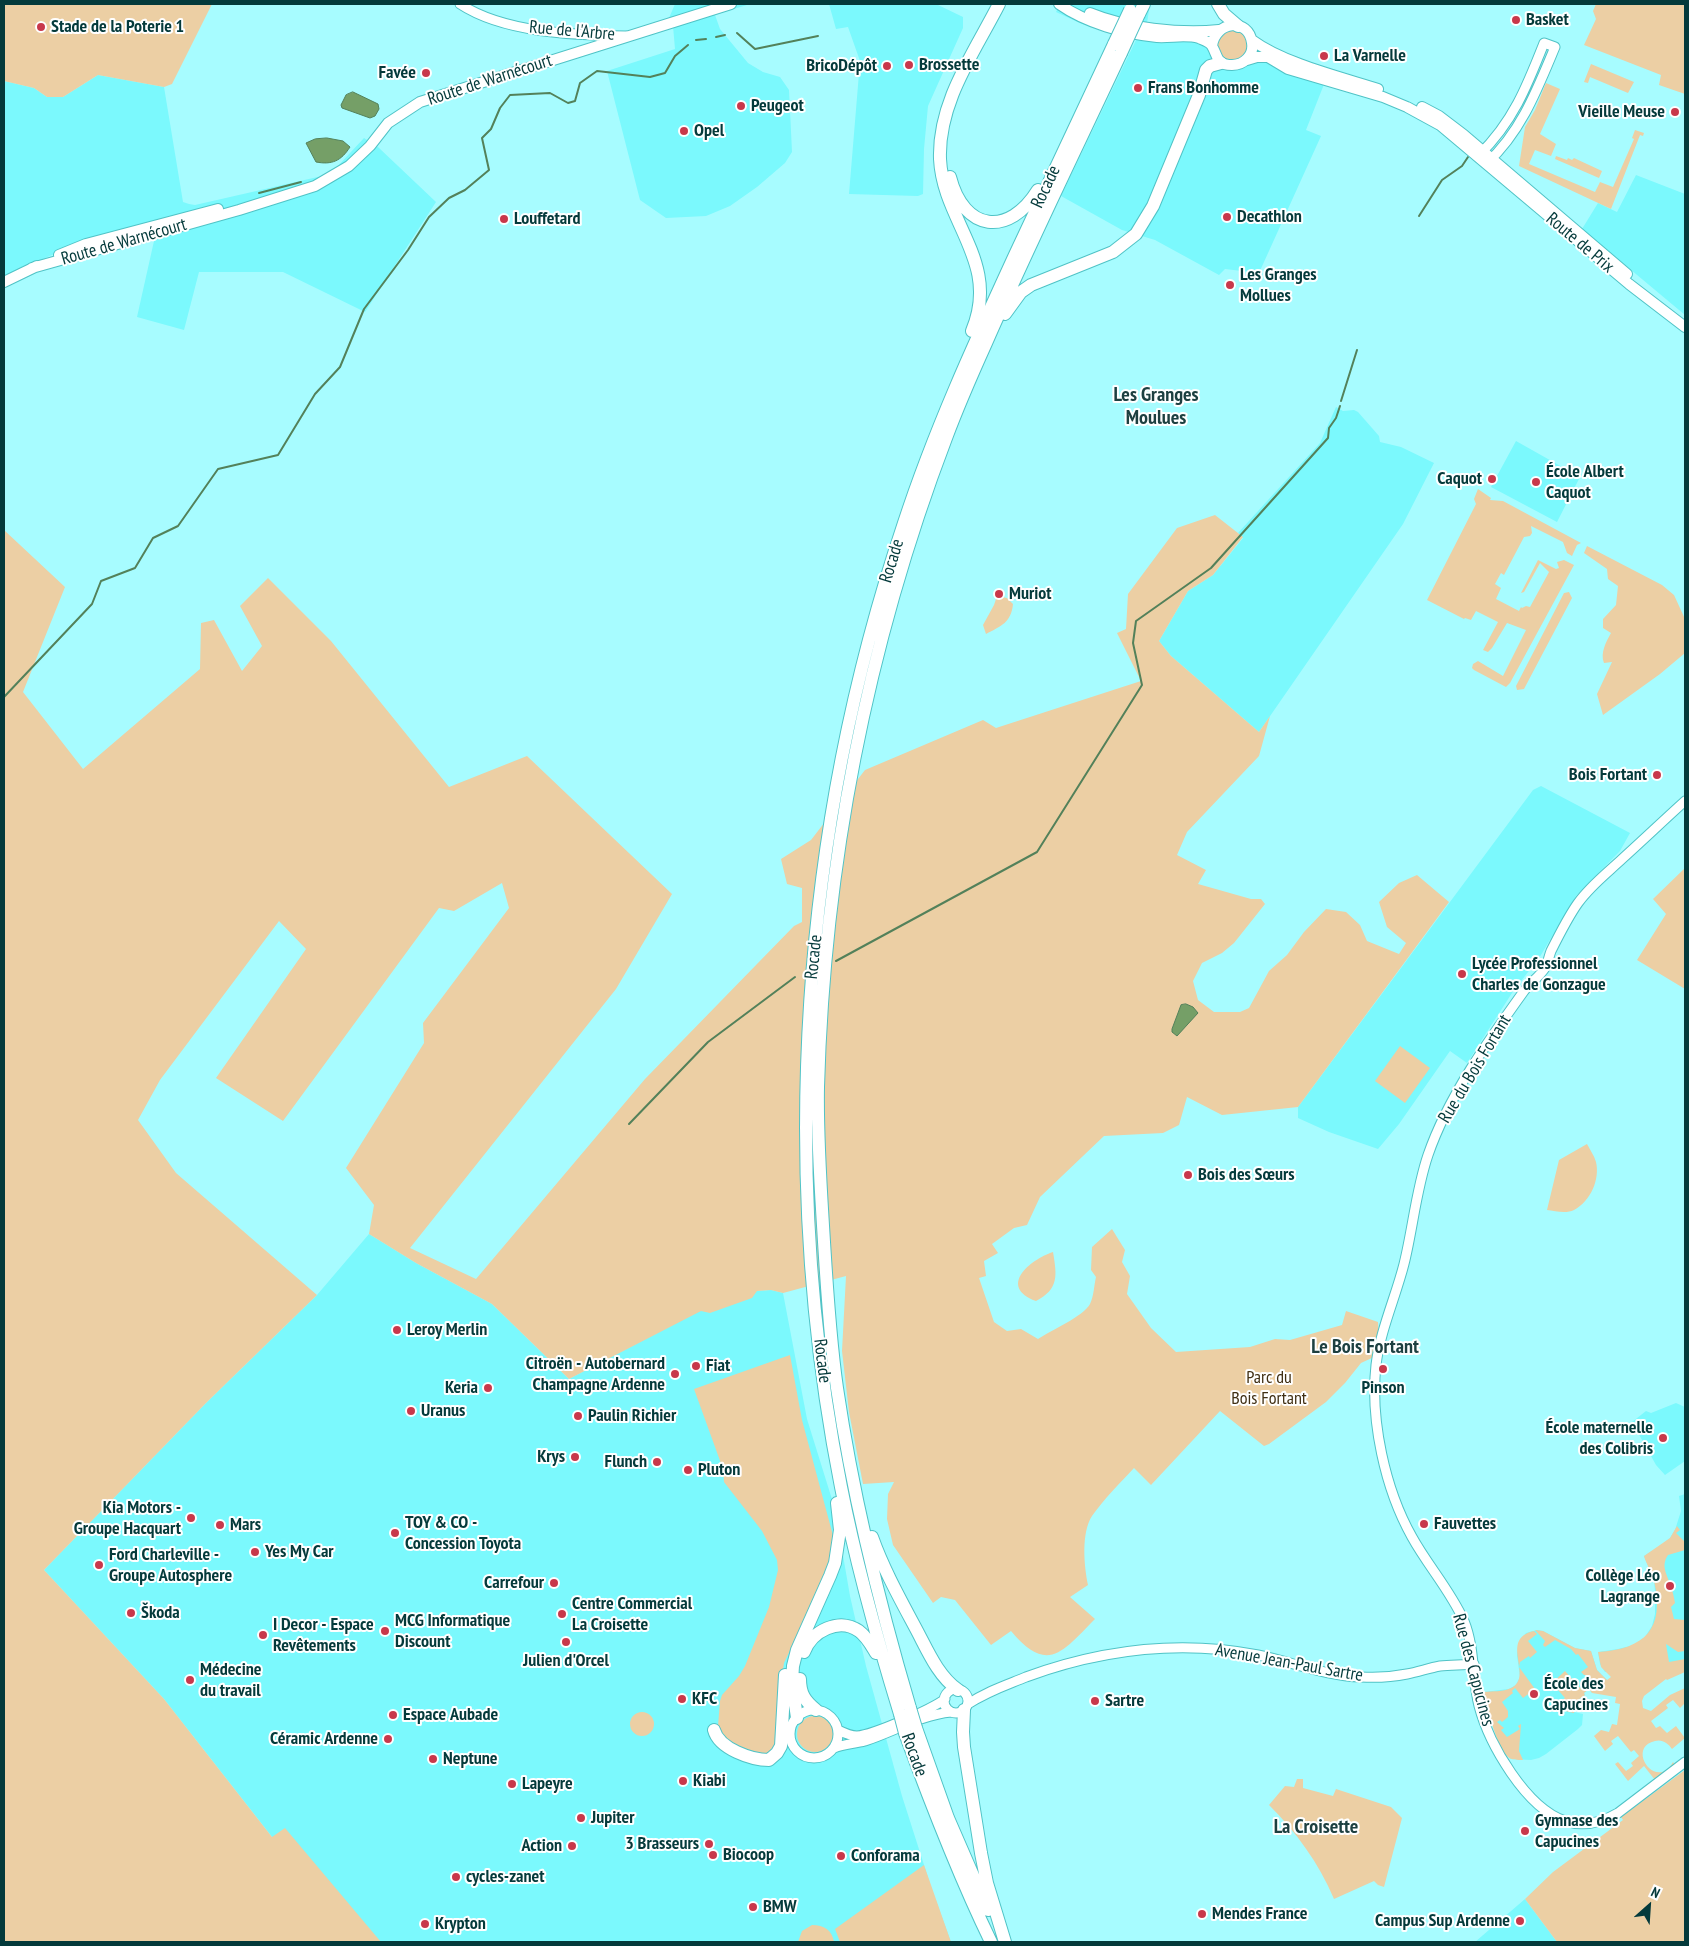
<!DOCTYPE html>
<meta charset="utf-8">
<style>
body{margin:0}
#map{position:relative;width:1689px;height:1946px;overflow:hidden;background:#a7fcff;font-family:"PT Sans Narrow",sans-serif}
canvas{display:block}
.frame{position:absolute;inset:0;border:5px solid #043a3b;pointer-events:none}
.north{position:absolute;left:1624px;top:1881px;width:50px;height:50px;-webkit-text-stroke:4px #fff;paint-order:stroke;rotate:26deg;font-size:14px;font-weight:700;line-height:20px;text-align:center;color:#043a3b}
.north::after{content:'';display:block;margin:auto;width:18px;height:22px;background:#043a3b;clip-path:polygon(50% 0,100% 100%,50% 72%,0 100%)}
</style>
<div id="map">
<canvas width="1689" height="1946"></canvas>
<div class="frame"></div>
<div class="north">N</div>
</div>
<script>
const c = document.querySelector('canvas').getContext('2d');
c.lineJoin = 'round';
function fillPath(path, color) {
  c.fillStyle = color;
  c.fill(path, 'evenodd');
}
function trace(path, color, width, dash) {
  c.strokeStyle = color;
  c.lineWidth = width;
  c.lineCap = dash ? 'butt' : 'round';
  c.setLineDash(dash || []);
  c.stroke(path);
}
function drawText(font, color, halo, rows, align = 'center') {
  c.font = font + ' "PT Sans Narrow",sans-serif';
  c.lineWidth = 4;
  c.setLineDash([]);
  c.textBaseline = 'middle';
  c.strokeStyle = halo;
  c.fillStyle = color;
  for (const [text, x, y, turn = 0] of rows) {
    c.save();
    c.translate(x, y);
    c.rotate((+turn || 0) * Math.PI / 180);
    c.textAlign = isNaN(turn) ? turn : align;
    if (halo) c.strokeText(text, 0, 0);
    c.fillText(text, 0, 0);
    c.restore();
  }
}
const built = new Path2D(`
 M675,4H750L715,15L720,29L748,63L763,72L780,77L789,90L792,152L785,163L757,187L730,206L706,216L666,218L640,200L607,71L675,49L673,26L669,18Z
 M829,4H936L963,17V28L928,106L924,149L923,194L918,196L849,194L860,61L848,27L836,29Z
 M1060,4H1150L1147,23L1211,29L1238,23L1273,48L1330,69L1306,130L1321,136L1259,273L1225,269L1219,275L1155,240L1122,230L1061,196L1136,40L1082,24L1056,12Z
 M98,75L164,87L183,202L189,204L195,205L322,176L337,167L364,138L378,147L436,202L365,312L283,272H199L184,330L137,317L154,241L134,228L75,245L4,276V81L34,88L47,97H63Z
 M1636,175L1685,194V315L1582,229L1598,203L1617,212Z
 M1336,407L1343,411L1354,410L1358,412L1379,436L1380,442L1401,447L1434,463L1403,524L1259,732L1171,656L1159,641L1188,591L1213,575L1243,538L1238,533L1320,443Z
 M1516,441L1580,477L1557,522L1491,487Z
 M1541,786L1630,833L1620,851L1576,896L1541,955L1512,993L1467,1063L1450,1051L1399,1124L1378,1149L1329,1132L1298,1118V1107L1533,790Z
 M369,1234L416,1263L492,1304L569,1379L701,1310L757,1291L771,1290L783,1293L807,1419L835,1509L850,1596L866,1666L902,1796L932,1890L951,1942H381L276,1842L164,1699L44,1570L206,1403L317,1295Z
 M1676,1403L1685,1407V1461L1665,1475L1656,1465L1632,1422L1646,1411L1651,1413Z
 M1685,1494V1669L1605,1672L1600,1664L1598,1652L1618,1649L1634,1645L1645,1637L1652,1626L1655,1614V1592L1654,1580L1644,1556L1660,1546L1670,1538L1675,1530L1681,1511L1679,1496Z
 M1537,1630L1543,1631L1575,1648L1591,1651L1597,1670L1607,1680L1592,1693L1589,1689L1584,1693L1585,1695L1575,1702L1574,1712L1583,1714L1582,1725L1578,1729L1546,1754L1539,1758L1531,1760L1511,1759L1506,1755L1495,1731L1484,1692L1509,1689L1516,1685L1520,1677L1517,1655L1519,1642L1526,1633Z
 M1525,1899L1557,1942H1475Z`);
const green = new Path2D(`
 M4,4H212L172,84L164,87L98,75L63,97H47L34,88L4,81Z
 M1596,4H1685V94L1659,85L1661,75L1584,45L1596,19L1593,11Z
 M1216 45a16 16 0 1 1 32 0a16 16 0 1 1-32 0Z
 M1591,64L1634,82L1628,93L1590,77L1588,83L1584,82Z
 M1546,83L1560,89L1540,134L1556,144L1551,156L1535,150L1529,164L1595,192L1600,182L1613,187L1634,139L1632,138L1635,130L1644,133L1643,136L1640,135L1611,209L1519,166L1525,127L1535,110Z
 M1556,156L1567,160L1568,158L1572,160L1574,158L1602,171L1599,178L1555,159Z
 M1478,489L1491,498L1490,500L1503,501L1581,543L1577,545L1572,556L1567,553L1563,542L1531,526L1532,533L1530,536L1524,537L1504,575L1501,573L1495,584L1501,588L1496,599L1519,611L1521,607L1522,608L1526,606L1530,607L1549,572L1540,563L1524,592L1521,593L1538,560L1556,569L1559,568L1557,562L1564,560L1574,565L1510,683L1506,687L1474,670L1472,668L1473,664L1478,661L1503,676L1526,630L1507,623L1492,648L1488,652L1483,650L1498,622L1476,611L1471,620L1465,618L1464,619L1427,600L1476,504L1474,499Z
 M1215,515L1243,537L1213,575L1188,591L1159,641L1171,656L1259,732L1270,716L1259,756L1187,832L1177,855L1206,870L1198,884L1251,899H1261L1265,904L1234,943L1222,953L1202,963L1193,981L1198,1000L1214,1012H1240L1249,1008L1269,971L1287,955L1304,932L1326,909L1346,912L1360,925L1367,941L1399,954L1406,943L1387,927L1379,902L1399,883L1417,875L1449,902L1298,1107L1222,1115L1187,1097L1179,1125L1163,1133L1104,1136L1040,1197L1027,1225L1014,1228L992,1244L998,1253L984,1261L986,1276L979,1278L994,1322L1007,1331L1021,1329L1038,1339C1050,1331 1084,1316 1090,1304C1094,1296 1094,1285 1096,1277L1091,1270L1092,1247L1112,1229L1125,1250L1122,1262L1130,1276L1127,1294L1151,1328L1176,1352L1250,1347L1275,1339L1290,1340L1342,1325L1346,1311L1378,1322L1379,1338L1374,1357L1361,1363L1345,1383L1326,1402L1269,1444L1264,1446L1220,1411L1151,1485L1134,1468C1120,1483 1104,1499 1092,1516C1081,1533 1084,1566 1088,1585L1070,1597L1095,1619C1064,1650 1048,1676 1011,1631L991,1645L955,1600L941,1597L933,1603L893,1545L887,1519L888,1494L894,1482L863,1484L849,1412L842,1351L846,1276L783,1293L771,1290L757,1291L752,1298L710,1313L701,1311L569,1379L492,1304L416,1263L369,1234L374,1205L346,1168L424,1043L423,1023L509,908L502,883L454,911L439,908L283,1121L216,1078L306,949L279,921L160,1080L138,1120L176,1173L317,1295L206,1403L44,1570L164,1699L272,1837L285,1828L381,1942H4V530L65,587L23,692L83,769L200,669L201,623L214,620L242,671L262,646L240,606L268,578L331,641L449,787L527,756L672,894L616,989L410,1248L476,1279L645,1079L794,926L802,922V888L787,884L781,859L811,840L865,770L983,720L996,728L1141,681L1117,633L1126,629L1128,594L1177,528Z
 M1587,546L1662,585L1674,595L1685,619V653L1660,674L1603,715L1597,694L1612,662L1604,663C1600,653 1606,642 1611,633L1603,628V619L1616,605L1618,586L1608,579L1607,569L1584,553Z
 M1569,592L1572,598L1524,689L1517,690L1516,686L1564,593Z
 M997,596L1007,598L1013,604C1011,623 1001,626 986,634L983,625L994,605Z
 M1685,868V989L1637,960L1666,914L1653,899Z
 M1400,1046L1430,1068L1405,1103L1375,1081Z
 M1587,1144C1590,1150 1594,1155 1596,1162C1600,1179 1591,1201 1574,1210C1566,1214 1555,1211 1547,1210L1559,1160Z
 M1053,1252C1057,1276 1059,1289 1036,1301C998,1287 1029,1260 1053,1252Z
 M790,1355L802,1420L835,1543L832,1562L784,1663L782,1676L781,1740L765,1757L725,1743L718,1726L720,1701L722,1695L739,1676L745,1666L769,1607L778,1570L777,1560L762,1531L724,1482L723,1469L694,1389Z
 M1677,1526L1680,1530L1676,1533L1685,1542V1550L1668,1555C1660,1567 1668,1575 1671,1587C1673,1592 1674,1598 1675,1603L1671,1607L1674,1619L1685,1620V1651L1678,1652L1666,1644L1669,1662L1685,1659V1672L1667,1680L1666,1679L1644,1696L1642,1701L1643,1708L1651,1711L1670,1695L1685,1688V1703L1680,1708L1673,1700L1666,1705L1668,1708L1651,1721L1656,1728L1660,1726L1667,1733L1676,1726L1685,1738L1672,1749C1668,1743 1662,1739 1655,1741C1625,1748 1657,1792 1673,1762L1675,1765L1655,1780L1644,1766L1628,1781L1615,1764L1618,1762L1626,1771L1633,1766L1631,1763L1639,1756L1634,1750L1631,1752L1618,1736L1611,1741L1613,1744L1605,1751L1594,1736L1601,1730L1609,1732L1612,1724L1617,1725L1620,1704L1615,1703L1616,1697L1592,1693L1589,1689L1584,1693L1585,1695L1575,1702L1574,1713C1567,1712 1561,1710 1556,1704L1565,1698L1552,1683L1565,1671L1582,1690L1589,1683L1586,1675H1584L1581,1672L1588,1667L1578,1654L1576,1655L1571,1649L1555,1640L1545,1647L1543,1645L1545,1641L1535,1630L1543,1631L1575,1648L1591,1651L1597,1670L1607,1680L1611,1677L1601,1667L1598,1652C1645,1649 1665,1629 1654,1581C1652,1572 1646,1564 1644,1556L1670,1538Z
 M1534,1631L1537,1634L1528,1641L1537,1652L1530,1658L1529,1656L1520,1662L1519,1667L1535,1689L1523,1698L1515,1688L1512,1691L1513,1693L1502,1702L1508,1711V1717L1502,1722L1500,1720L1497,1722L1504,1728L1501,1730L1507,1737L1520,1729L1518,1726L1521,1724L1519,1751L1523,1760C1518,1760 1511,1760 1508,1757C1496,1746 1487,1707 1484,1692C1492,1691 1503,1692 1511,1688C1535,1677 1498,1639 1534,1631Z
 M630 1724a12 12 0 1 1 24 0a12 12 0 1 1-24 0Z
 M797 1734a18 18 0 1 1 36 0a18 18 0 1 1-36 0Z
 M1685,1770V1942H1557L1525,1899L1553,1872L1623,1820L1621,1817Z
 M1297,1779H1303V1788L1333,1796L1336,1789L1391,1807L1402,1818L1384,1887L1378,1885L1374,1881L1334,1899C1319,1863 1296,1832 1269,1805L1285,1786L1294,1787Z
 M924,1865L951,1942H840L835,1929Z
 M812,1925C824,1925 832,1930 834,1942H798L802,1931Z`);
const water = new Path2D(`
 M353,92L378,104L379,109L375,116L370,118L342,108L341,105L346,95Z
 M327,138L343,141L350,147C341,161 332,165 316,162L306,143L315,139Z
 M1186,1004L1193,1007L1198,1013L1177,1036L1172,1032V1029L1181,1005Z`);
const stream = new Path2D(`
 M737,33L755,49L818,36
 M716,37L725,35
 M696,40L706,39
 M259,193L301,182
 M1419,216L1442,180L1462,166L1468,157
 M1341,401L1357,350
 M4,697L92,604L101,581L135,568L153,538L178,526L218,469L278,455L315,394L340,367L364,309L408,250L429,217L449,198L465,190L489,170L482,138L491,129L500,108L510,95L550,93L568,103L575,101L580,83L597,71L650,77L665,73L675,56L688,45
 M836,961L1037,852L1142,685L1133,643L1136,621L1211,568L1328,438L1329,428L1336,418L1340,406
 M629,1124L708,1042L795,977`);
const tertiary = new Path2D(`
 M460,4C504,33 574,35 626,36
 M1479,155C1513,122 1527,86 1544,43L1555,47C1537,90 1521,132 1487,163
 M1685,801C1664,820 1643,840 1622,859C1607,873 1590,886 1578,903C1568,917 1559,935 1551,951C1549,956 1548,963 1545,968C1540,976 1530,983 1524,991C1488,1041 1448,1097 1428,1155C1416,1190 1413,1228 1404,1264C1396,1296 1380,1331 1376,1365C1370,1420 1385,1489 1412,1537C1428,1566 1450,1590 1464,1621C1475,1648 1472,1678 1479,1706C1489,1744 1526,1808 1565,1821C1583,1827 1601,1823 1618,1813L1685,1762
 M944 1701a12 12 0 1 1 24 0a12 12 0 1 1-24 0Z
 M968,1704C988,1691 1004,1686 1026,1677C1100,1650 1180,1640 1258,1655C1292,1662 1326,1676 1361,1677C1377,1678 1392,1677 1407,1674C1418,1672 1429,1668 1440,1666C1451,1665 1463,1665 1474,1664
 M790 1734a24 24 0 1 1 48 0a24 24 0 1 1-48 0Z
 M838,1730C844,1733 850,1736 857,1736C873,1735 932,1709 945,1699
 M834,1748C844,1744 854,1744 865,1741C893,1732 921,1715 951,1712`);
const secondary = new Path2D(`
 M1059,4C1086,23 1125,34 1157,37C1171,38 1185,34 1199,38C1203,40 1210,42 1212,46C1218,56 1216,65 1232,65C1244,65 1254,55 1252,43C1249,17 1215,21 1212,46
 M1090,13C1126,28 1180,34 1219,30
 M1252,40C1283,63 1340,77 1378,89
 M1247,60L1257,57H1268L1288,69L1383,97L1407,107L1440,125L1629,284L1685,327
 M1422,107L1439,116L1464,135L1627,274
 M59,255L86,244L218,209
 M32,268L239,210L315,186L349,166L370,146L388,123L420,102L731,4
 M4,282L37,266`);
const trunk = new Path2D(`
 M1218,4L1224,14L1238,26
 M1139,14L1144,4
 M950,177C964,232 1009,237 1038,190
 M1005,314L1021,292L1031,285L1113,252L1136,234L1153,206L1199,95L1206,70L1210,66L1221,63
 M972,331C1001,262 943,222 940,159C938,102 974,53 999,4
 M872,1537C883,1568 899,1597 915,1627C927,1649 937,1675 958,1690
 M804,1652C812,1631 839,1617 859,1631C867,1637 871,1645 876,1653
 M800,1679C800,1694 805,1701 816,1710
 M910,1708C879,1603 853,1497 837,1388C830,1340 827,1291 824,1242C821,1191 817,1139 818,1087C824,866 867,645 946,438C958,406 972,374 986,343C1029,245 1076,149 1121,53
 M964,1710L963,1732L964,1747L981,1853L987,1883L1005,1942
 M900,1714C877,1639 856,1564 841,1487C778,1169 801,830 904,523C934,431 974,344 1014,257C1047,186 1080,115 1114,44
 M797,1718L792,1682L793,1666L797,1650L830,1576L835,1563L840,1530L837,1503
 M916,1728L948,1818L988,1910
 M714,1730C719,1749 752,1760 769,1760L777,1753L781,1746L785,1675
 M905,1733C931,1804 958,1874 991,1942`);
const trunkBridge = new Path2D(`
 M1114,44L1130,10
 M1121,53L1139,14
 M910,1708L916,1728
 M900,1714L905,1733`);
const markers = [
 [1516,20,5,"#c8384b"],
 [41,27,5,"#c8384b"],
 [1324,56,5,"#c8384b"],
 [909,65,5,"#c8384b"],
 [887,66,5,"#c8384b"],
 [426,73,5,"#c8384b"],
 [1138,88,5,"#c8384b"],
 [741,106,5,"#c8384b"],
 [1675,112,5,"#c8384b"],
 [684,131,5,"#c8384b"],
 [1227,217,5,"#c8384b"],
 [504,219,5,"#c8384b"],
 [1230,285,5,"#c8384b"],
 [1492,479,5,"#c8384b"],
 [1536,482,5,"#c8384b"],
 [999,594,5,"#c8384b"],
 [1657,775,5,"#c8384b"],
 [1462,974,5,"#c8384b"],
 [1188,1175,5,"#c8384b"],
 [397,1330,5,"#c8384b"],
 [696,1366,5,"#c8384b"],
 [1383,1369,5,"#c8384b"],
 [675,1374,5,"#c8384b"],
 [488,1388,5,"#c8384b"],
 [411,1411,5,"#c8384b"],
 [578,1416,5,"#c8384b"],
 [1663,1438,5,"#c8384b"],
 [575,1457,5,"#c8384b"],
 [657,1462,5,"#c8384b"],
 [688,1470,5,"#c8384b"],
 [191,1518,5,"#c8384b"],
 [1424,1524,5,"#c8384b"],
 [220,1525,5,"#c8384b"],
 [395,1533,5,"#c8384b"],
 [255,1552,5,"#c8384b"],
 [99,1565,5,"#c8384b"],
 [554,1583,5,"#c8384b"],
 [1670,1586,5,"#c8384b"],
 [131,1613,5,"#c8384b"],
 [562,1614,5,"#c8384b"],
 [385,1631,5,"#c8384b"],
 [263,1635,5,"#c8384b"],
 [566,1642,5,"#c8384b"],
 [190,1680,5,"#c8384b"],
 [1534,1694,5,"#c8384b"],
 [682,1699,5,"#c8384b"],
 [1095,1701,5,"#c8384b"],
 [393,1715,5,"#c8384b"],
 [388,1739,5,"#c8384b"],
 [433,1759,5,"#c8384b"],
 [683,1781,5,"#c8384b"],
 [512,1784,5,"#c8384b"],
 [581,1818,5,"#c8384b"],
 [1525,1831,5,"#c8384b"],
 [709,1844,5,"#c8384b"],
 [572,1846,5,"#c8384b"],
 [713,1855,5,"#c8384b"],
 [841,1856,5,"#c8384b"],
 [456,1877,5,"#c8384b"],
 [753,1907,5,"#c8384b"],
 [1202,1914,5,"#c8384b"],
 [1520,1921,5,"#c8384b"],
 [425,1924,5,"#c8384b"]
];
const poiNames = [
 ["Basket",1526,20],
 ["Stade de la Poterie 1",51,27],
 ["La Varnelle",1334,56],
 ["Brossette",919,65],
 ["BricoDépôt",877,66,"right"],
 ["Favée",416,73,"right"],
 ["Frans Bonhomme",1148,88],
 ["Peugeot",751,106],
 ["Vieille Meuse",1665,112,"right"],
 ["Opel",694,131],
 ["Decathlon",1237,217],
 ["Louffetard",514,219],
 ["Les Granges",1240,275],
 ["Mollues",1240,296],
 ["École Albert",1546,472],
 ["Caquot",1546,493],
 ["Caquot",1482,479,"right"],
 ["Muriot",1009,594],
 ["Bois Fortant",1647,775,"right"],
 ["Lycée Professionnel",1472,964],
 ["Charles de Gonzague",1472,985],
 ["Bois des Sœurs",1198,1175],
 ["Leroy Merlin",407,1330],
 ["Citroën - Autobernard",665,1364,"right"],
 ["Champagne Ardenne",665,1385,"right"],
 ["Fiat",706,1366],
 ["Keria",478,1388,"right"],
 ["Pinson",1383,1388,"center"],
 ["Uranus",421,1411],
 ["Paulin Richier",588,1416],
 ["École maternelle",1653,1428,"right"],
 ["des Colibris",1653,1449,"right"],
 ["Krys",565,1457,"right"],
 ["Flunch",647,1462,"right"],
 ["Pluton",698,1470],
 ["Kia Motors -",181,1508,"right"],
 ["Groupe Hacquart",181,1529,"right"],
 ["TOY & CO -",405,1523],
 ["Concession Toyota",405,1544],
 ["Fauvettes",1434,1524],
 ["Mars",230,1525],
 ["Yes My Car",265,1552],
 ["Ford Charleville -",109,1555],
 ["Groupe Autosphere",109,1576],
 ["Collège Léo",1660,1576,"right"],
 ["Lagrange",1660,1597,"right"],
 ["Carrefour",544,1583,"right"],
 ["Centre Commercial",572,1604],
 ["La Croisette",572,1625],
 ["Škoda",141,1613],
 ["MCG Informatique",395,1621],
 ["Discount",395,1642],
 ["I Decor - Espace",273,1625],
 ["Revêtements",273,1646],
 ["Julien d'Orcel",566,1661,"center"],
 ["Médecine",200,1670],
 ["du travail",200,1691],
 ["École des",1544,1684],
 ["Capucines",1544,1705],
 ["KFC",692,1699],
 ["Sartre",1105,1701],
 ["Espace Aubade",403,1715],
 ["Céramic Ardenne",378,1739,"right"],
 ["Neptune",443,1759],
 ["Kiabi",693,1781],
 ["Lapeyre",522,1784],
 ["Jupiter",591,1818],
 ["Gymnase des",1535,1821],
 ["Capucines",1535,1842],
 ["3 Brasseurs",699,1844,"right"],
 ["Action",562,1846,"right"],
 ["Biocoop",723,1855],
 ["Conforama",851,1856],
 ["cycles-zanet",466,1877],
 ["BMW",763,1907],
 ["Mendes France",1212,1914],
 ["Campus Sup Ardenne",1510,1921,"right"],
 ["Krypton",435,1924]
];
const streetNames = [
 ["Rue de l'Arbre",572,31,5],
 ["Route de Warnécourt",490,80,-18],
 ["Rocade",1046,187,-65],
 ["Route de Warnécourt",124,242,-16],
 ["Route de Prix",1580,243,40],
 ["Rocade",892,561,-73],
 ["Rocade",814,957,-84],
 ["Rue du Bois Fortant",1475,1069,-59],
 ["Rocade",822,1361,83],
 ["Avenue Jean-Paul Sartre",1289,1663,10],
 ["Rue des Capucines",1473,1670,75],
 ["Rocade",914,1755,70]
];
const parkNames = [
 ["Parc du",1269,1378],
 ["Bois Fortant",1269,1399]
];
const quarterNames = [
 ["Les Granges",1156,395],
 ["Moulues",1156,418],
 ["Le Bois Fortant",1365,1347],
 ["La Croisette",1316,1827]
];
fillPath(built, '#7bf9fd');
fillPath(green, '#eccfa4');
fillPath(water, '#759f67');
trace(water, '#53815a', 1);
trace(stream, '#53815a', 2);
trace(tertiary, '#50c3c6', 11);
trace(secondary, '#50c3c6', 12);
trace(trunk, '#50c3c6', 14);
trace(tertiary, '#fff', 9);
trace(secondary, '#fff', 10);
trace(trunk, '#fff', 12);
trace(trunkBridge, '#50c3c6', 14, []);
trace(trunkBridge, '#fff', 12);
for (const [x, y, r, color] of markers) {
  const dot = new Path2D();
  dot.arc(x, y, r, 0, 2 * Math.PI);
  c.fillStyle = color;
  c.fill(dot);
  trace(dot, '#fff', 2);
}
drawText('bold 18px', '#043a3b', '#fff', poiNames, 'left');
drawText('18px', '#043a3b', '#fff', streetNames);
drawText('18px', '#402f13', '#fff', parkNames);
drawText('bold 20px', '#1d4041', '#fff', quarterNames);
</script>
